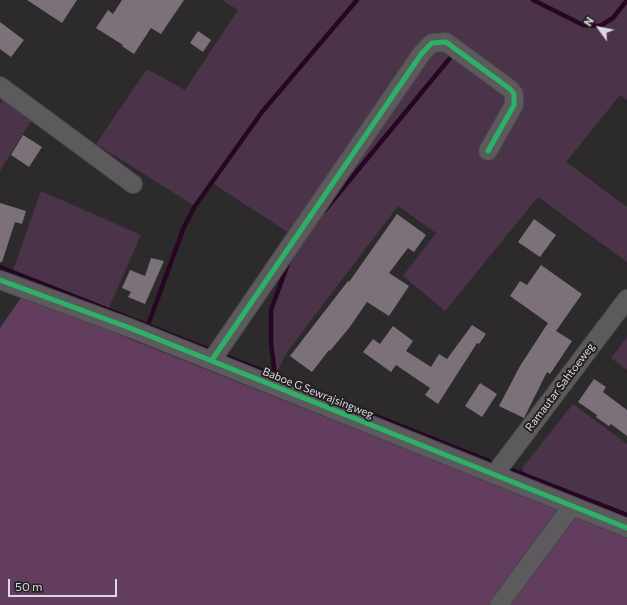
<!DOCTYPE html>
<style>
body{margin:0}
#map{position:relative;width:627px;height:605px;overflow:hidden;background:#2d2a2c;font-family:Commissioner,sans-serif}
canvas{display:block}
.north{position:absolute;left:579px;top:8px;width:40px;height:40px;-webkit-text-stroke:3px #242023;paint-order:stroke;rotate:303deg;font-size:11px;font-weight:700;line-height:16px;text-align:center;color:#dcd9dc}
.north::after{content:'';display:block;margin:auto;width:14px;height:18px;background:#dcd9dc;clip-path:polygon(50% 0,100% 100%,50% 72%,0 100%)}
.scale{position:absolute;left:8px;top:579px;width:109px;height:18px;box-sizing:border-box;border:2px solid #dcd9dc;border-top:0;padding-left:5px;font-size:12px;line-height:14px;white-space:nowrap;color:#dcd9dc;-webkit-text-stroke:3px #242023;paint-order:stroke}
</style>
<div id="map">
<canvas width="627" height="605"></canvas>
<div class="north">N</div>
<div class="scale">50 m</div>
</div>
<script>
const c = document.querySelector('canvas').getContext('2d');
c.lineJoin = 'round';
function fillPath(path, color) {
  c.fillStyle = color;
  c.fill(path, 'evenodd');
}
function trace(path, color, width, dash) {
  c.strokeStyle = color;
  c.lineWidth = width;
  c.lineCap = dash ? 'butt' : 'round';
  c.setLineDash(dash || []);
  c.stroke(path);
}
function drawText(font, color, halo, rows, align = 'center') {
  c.font = font + ' Commissioner,sans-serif';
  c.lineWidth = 4;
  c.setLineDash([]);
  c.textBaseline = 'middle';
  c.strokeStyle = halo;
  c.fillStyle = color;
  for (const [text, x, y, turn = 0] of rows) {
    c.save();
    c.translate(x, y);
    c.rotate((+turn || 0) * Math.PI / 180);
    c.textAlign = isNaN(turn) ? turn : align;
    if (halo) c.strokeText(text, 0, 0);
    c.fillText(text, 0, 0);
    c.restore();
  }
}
const green = new Path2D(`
 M222,0H627V100L620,95L566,162L627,207V262L538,197L445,311L403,276L436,233L398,206L287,352L275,376L271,343V310L294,247L300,240L212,183L195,206L96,144L147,69L185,90L238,10Z
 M6,97L34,116L0,171V104Z
 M41,191L141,235L106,314L11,276Z
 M627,337V370L611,358Z
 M573,404L627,444V521L522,480L523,467Z`);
const forest = new Path2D(`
 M23,295L132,340L627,538V605H0V328Z`);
const stream = new Path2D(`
 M533,0L583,25L600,26L613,18L627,0
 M325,210L450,58
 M0,267L210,350
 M148,325L184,227L195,206L262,112L357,0
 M223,355L489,461
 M275,376L271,343V310L289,261
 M512,470L627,515`);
const building = new Path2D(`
 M27,0H77L62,23Z
 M122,0H184L161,34L151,28L134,54L122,46L123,45L96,28L108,10L113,14Z
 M0,22L24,40L11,57L0,49Z
 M198,31L211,40L203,52L190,43Z
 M23,135L42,147L29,167L11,155Z
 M0,203L26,211L22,224L15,222L2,262H0Z
 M397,214L426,235L414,252L408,248L389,273L409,286L389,316L367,302L349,328L330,351L329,350L312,372L290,356L348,281L349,282Z
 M534,219L556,235L540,257L518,242Z
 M151,258L164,261L145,304L128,297L131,292L122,288L130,270L145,276Z
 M541,265L582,294L556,331L572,341L550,374L547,372L524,418L499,406L520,366L548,323L510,296L520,281L527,285Z
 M472,325L486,334L479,344L477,343L438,404L425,395L430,388L396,365L391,372L363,352L373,339L380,344L393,326L413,341L406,351L431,367L439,354L447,359Z
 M594,379L606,387L603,392L627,410V436L611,424L609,426L596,417L597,415L578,402Z
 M480,383L497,394L482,417L465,406Z`);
const minor = new Path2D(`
 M0,86L133,184
 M0,280L130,328L627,528
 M212,360L422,53L432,43L446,42L510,89L514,94V105L488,151
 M494,475L627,299
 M499,605L572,506`);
const cycleway = new Path2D(`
 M0,280L130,328L627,528
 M212,360L422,53L432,43L446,42L510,89L514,94V105L488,151`);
const streetNames = [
 ["Ramautar Sahtoeweg",560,387,-53],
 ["Baboe G Sewrajsingweg",318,393,22]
];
fillPath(green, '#4b3449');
fillPath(forest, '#633d5e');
trace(stream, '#270525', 4.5);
fillPath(building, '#7c717b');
trace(minor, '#494649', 20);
trace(minor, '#5c5a5c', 18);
trace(cycleway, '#2db169', 5);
drawText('11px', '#dcd9dc', '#242023', streetNames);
</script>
